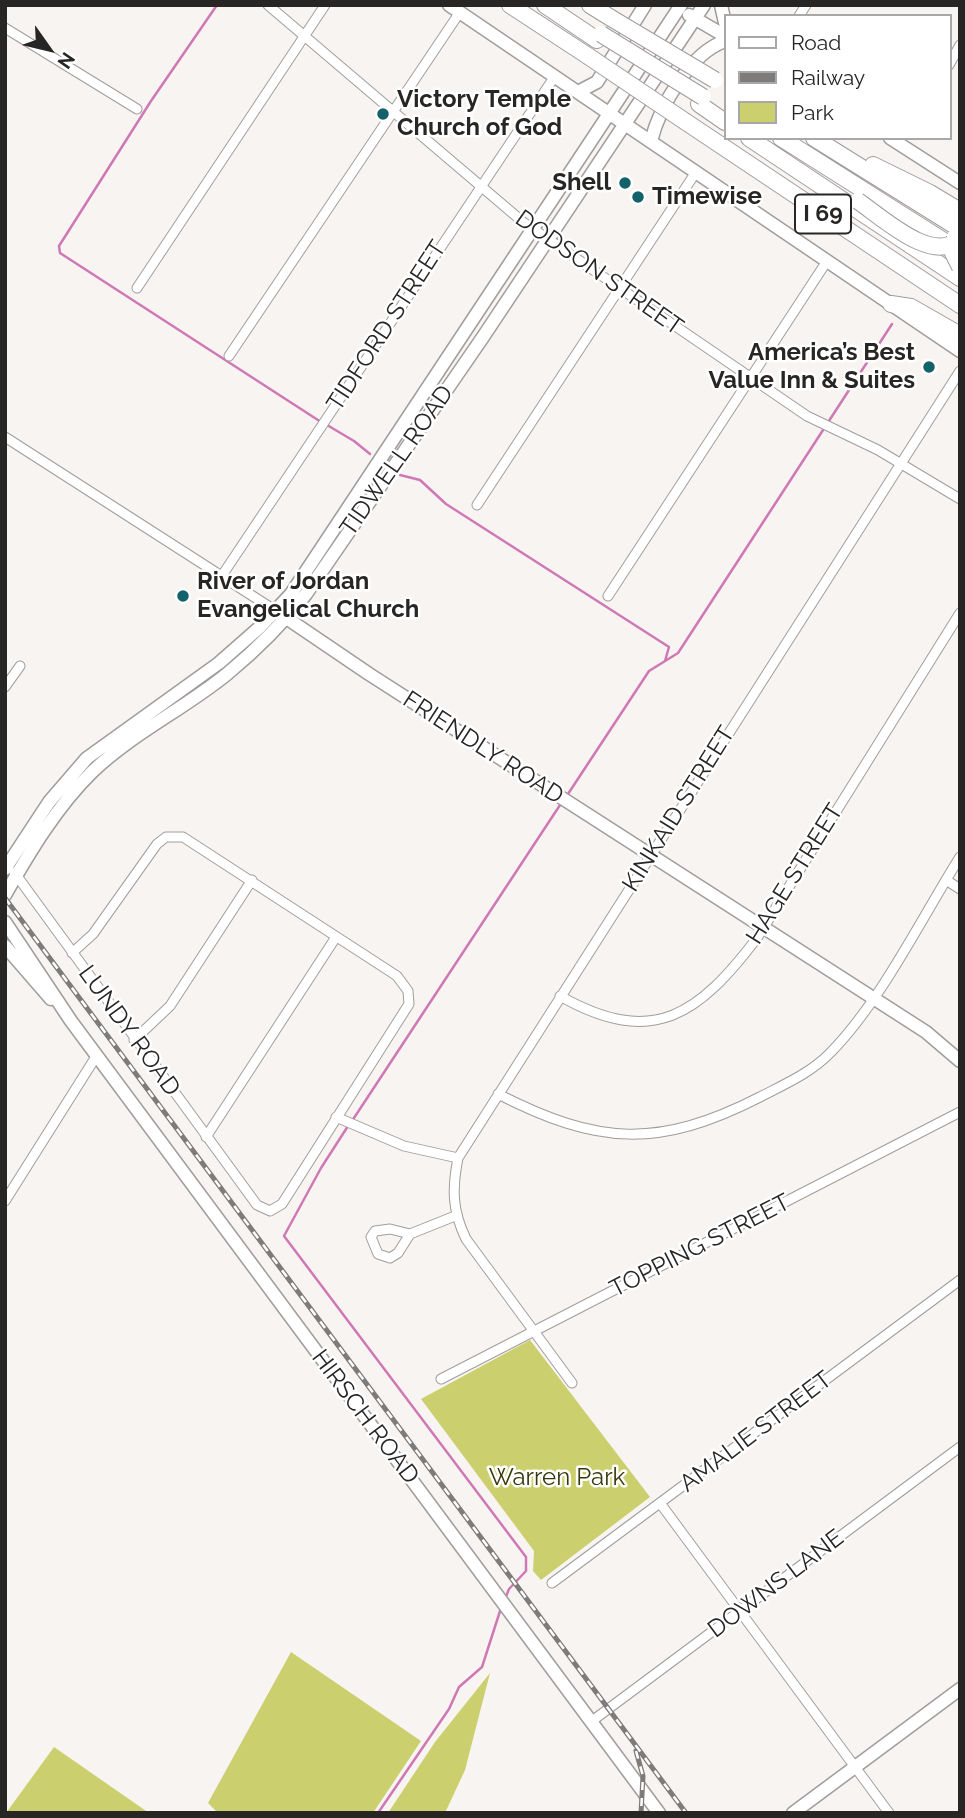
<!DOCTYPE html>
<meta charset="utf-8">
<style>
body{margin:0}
#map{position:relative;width:965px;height:1818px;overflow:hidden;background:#f8f4f2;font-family:Raleway,sans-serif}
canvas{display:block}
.frame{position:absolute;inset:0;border:7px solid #272625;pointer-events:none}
.legend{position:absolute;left:724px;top:14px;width:228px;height:126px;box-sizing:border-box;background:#fff;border:2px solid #a9a8a8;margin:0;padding:9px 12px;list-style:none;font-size:21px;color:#272625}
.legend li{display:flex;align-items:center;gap:14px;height:35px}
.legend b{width:35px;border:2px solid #a9a8a8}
.north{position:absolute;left:14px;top:14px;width:70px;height:70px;-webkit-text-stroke:5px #fff;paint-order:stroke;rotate:124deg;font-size:19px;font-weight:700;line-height:28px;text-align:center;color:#272625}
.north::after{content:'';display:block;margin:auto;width:24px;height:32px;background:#272625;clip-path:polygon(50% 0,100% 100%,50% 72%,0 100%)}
</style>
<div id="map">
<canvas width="965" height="1818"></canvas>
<div class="frame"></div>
<ul class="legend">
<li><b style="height:9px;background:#fff"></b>Road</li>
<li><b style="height:9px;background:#7e7c7a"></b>Railway</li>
<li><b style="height:19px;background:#cccf6d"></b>Park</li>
</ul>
<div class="north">N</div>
</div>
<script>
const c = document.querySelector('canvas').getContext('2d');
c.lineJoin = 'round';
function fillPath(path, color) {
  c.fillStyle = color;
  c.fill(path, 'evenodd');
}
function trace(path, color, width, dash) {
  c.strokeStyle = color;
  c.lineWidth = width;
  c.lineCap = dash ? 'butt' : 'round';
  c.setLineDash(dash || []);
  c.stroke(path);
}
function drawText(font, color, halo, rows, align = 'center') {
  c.font = font + ' Raleway,sans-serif';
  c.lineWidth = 5;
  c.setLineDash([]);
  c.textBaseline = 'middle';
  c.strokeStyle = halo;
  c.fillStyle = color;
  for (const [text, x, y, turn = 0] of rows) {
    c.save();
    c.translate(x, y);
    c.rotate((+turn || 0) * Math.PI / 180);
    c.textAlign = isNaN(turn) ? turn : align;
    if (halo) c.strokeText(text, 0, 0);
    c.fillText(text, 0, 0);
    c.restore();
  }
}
const green = new Path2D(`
 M530,1340L650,1497L541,1580L533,1571L534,1551L421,1399Z
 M291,1652L421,1741L373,1813H218L208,1803Z
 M490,1673L465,1770L445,1813H388L435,1742Z
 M54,1747L149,1813H6Z`);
const stream = new Path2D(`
 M217,5L151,101L59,246L60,253L321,422
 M327,425L354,441L370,454
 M400,475L420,480L446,504L669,647L665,661
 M566,797L649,671L678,653L892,324
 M352,1121L562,802
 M348,1126L321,1168L284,1236L526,1557V1571L509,1589L505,1599
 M378,1813L449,1709L459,1687L482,1667L501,1608`);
const street = new Path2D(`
 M268,5L523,222L807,416L878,450L960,499
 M799,16L806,5
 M5,28L137,109
 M949,65L960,45
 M137,288L325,5
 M229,356L460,12
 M5,437L276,611
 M477,505L696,172
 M221,577L555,76
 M608,596L827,261
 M5,687L20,666
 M14,872L257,1205L270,1211L282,1204L409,1004L408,991L397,976L183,837H166L157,844L93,934L72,953
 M946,880L960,889
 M560,996C654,1049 699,1014 757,938L960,613
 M134,1040L170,1006L252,880
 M498,1094C598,1145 658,1149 760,1097C785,1084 811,1073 831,1052C881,1001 921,919 960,857
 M336,1117L404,1146L458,1158
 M206,1137L336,937
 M5,1201L97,1055
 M410,1234L390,1229L375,1231L371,1237L378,1254L390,1258L398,1253L410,1234L455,1216
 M441,1379L960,1112
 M572,1383L466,1239C452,1210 452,1189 458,1158L960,371
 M660,1503L889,1813
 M552,1583L960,1280
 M592,1721L960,1447`);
const secondary = new Path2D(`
 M449,5L960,351
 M721,5L725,23
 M689,15L725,36
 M578,92L597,82L645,5
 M890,138L960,183
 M651,141C660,106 690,53 725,41
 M282,615L369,674L926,1032L960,1061
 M5,869L49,802L87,758L219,663L260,627L291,594L681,5
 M5,895C29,853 57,806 92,772C133,733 184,709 227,674C256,650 283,623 306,594L483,337L704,5
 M5,922L71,1021L659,1813
 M5,946L51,999
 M793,1813L960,1689`);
const highway = new Path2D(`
 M510,5L588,56
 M545,5L597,40
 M590,5L611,18
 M699,104L725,122
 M686,122L960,305
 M749,138L960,278
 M781,138L958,250
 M814,138L960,229
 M873,165L930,193L960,211
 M891,304L911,307L960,335`);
const rail = new Path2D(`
 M5,898L686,1813
 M636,1751L643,1776L641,1813`);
const highwayBridge = new Path2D(`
 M611,18L715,80
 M601,34L703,97
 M588,56L686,122
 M858,201C883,218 934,266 960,238
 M955,237L953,253L960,267`);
const markers = [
 [383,114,7,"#13616b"],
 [625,183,7,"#13616b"],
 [638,197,7,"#13616b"],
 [929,367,7,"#13616b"],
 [183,596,7,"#13616b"]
];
const shields = [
 [823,214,56]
];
const shieldNames = [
 ["I 69",823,214]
];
const poiNames = [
 ["Victory Temple",397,100],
 ["Church of God",397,128],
 ["Shell",611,183,"right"],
 ["Timewise",652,197],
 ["America’s Best",915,353,"right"],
 ["Value Inn & Suites",915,381,"right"],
 ["River of Jordan",197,582],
 ["Evangelical Church",197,610]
];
const streetNames = [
 ["DODSON STREET",599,273,35],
 ["TIDFORD STREET",387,326,-57],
 ["TIDWELL ROAD",397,461,-55],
 ["FRIENDLY ROAD",483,748,33],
 ["KINKAID STREET",679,809,-58],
 ["HAGE STREET",795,874,-58],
 ["LUNDY ROAD",129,1031,54],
 ["TOPPING STREET",700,1246,-27],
 ["HIRSCH ROAD",365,1417,53],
 ["AMALIE STREET",756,1432,-37],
 ["DOWNS LANE",776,1584,-37]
];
const parkNames = [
 ["Warren Park",557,1478]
];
fillPath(green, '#cccf6d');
trace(stream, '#cf79b4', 2.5);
trace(street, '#a19d9c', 11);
trace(secondary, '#a19d9c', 15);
trace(highway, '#a19d9c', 18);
trace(street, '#fff', 9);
trace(secondary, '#fff', 12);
trace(highway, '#fff', 16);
trace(rail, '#7e7c7a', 5);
trace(rail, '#fff', 2.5, [8]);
trace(highwayBridge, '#a19d9c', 18, []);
trace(highwayBridge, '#fff', 16);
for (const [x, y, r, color] of markers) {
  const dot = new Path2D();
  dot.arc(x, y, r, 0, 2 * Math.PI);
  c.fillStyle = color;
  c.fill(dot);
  trace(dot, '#fff', 2.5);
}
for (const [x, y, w] of shields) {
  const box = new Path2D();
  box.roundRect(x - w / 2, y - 19.5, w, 39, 5);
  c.fillStyle = '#fff';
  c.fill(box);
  trace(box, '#272625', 2);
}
drawText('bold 23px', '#272625', null, shieldNames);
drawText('bold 24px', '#272625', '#fff', poiNames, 'left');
drawText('24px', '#272625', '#fff', streetNames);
drawText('24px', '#38390c', '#fff', parkNames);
</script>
